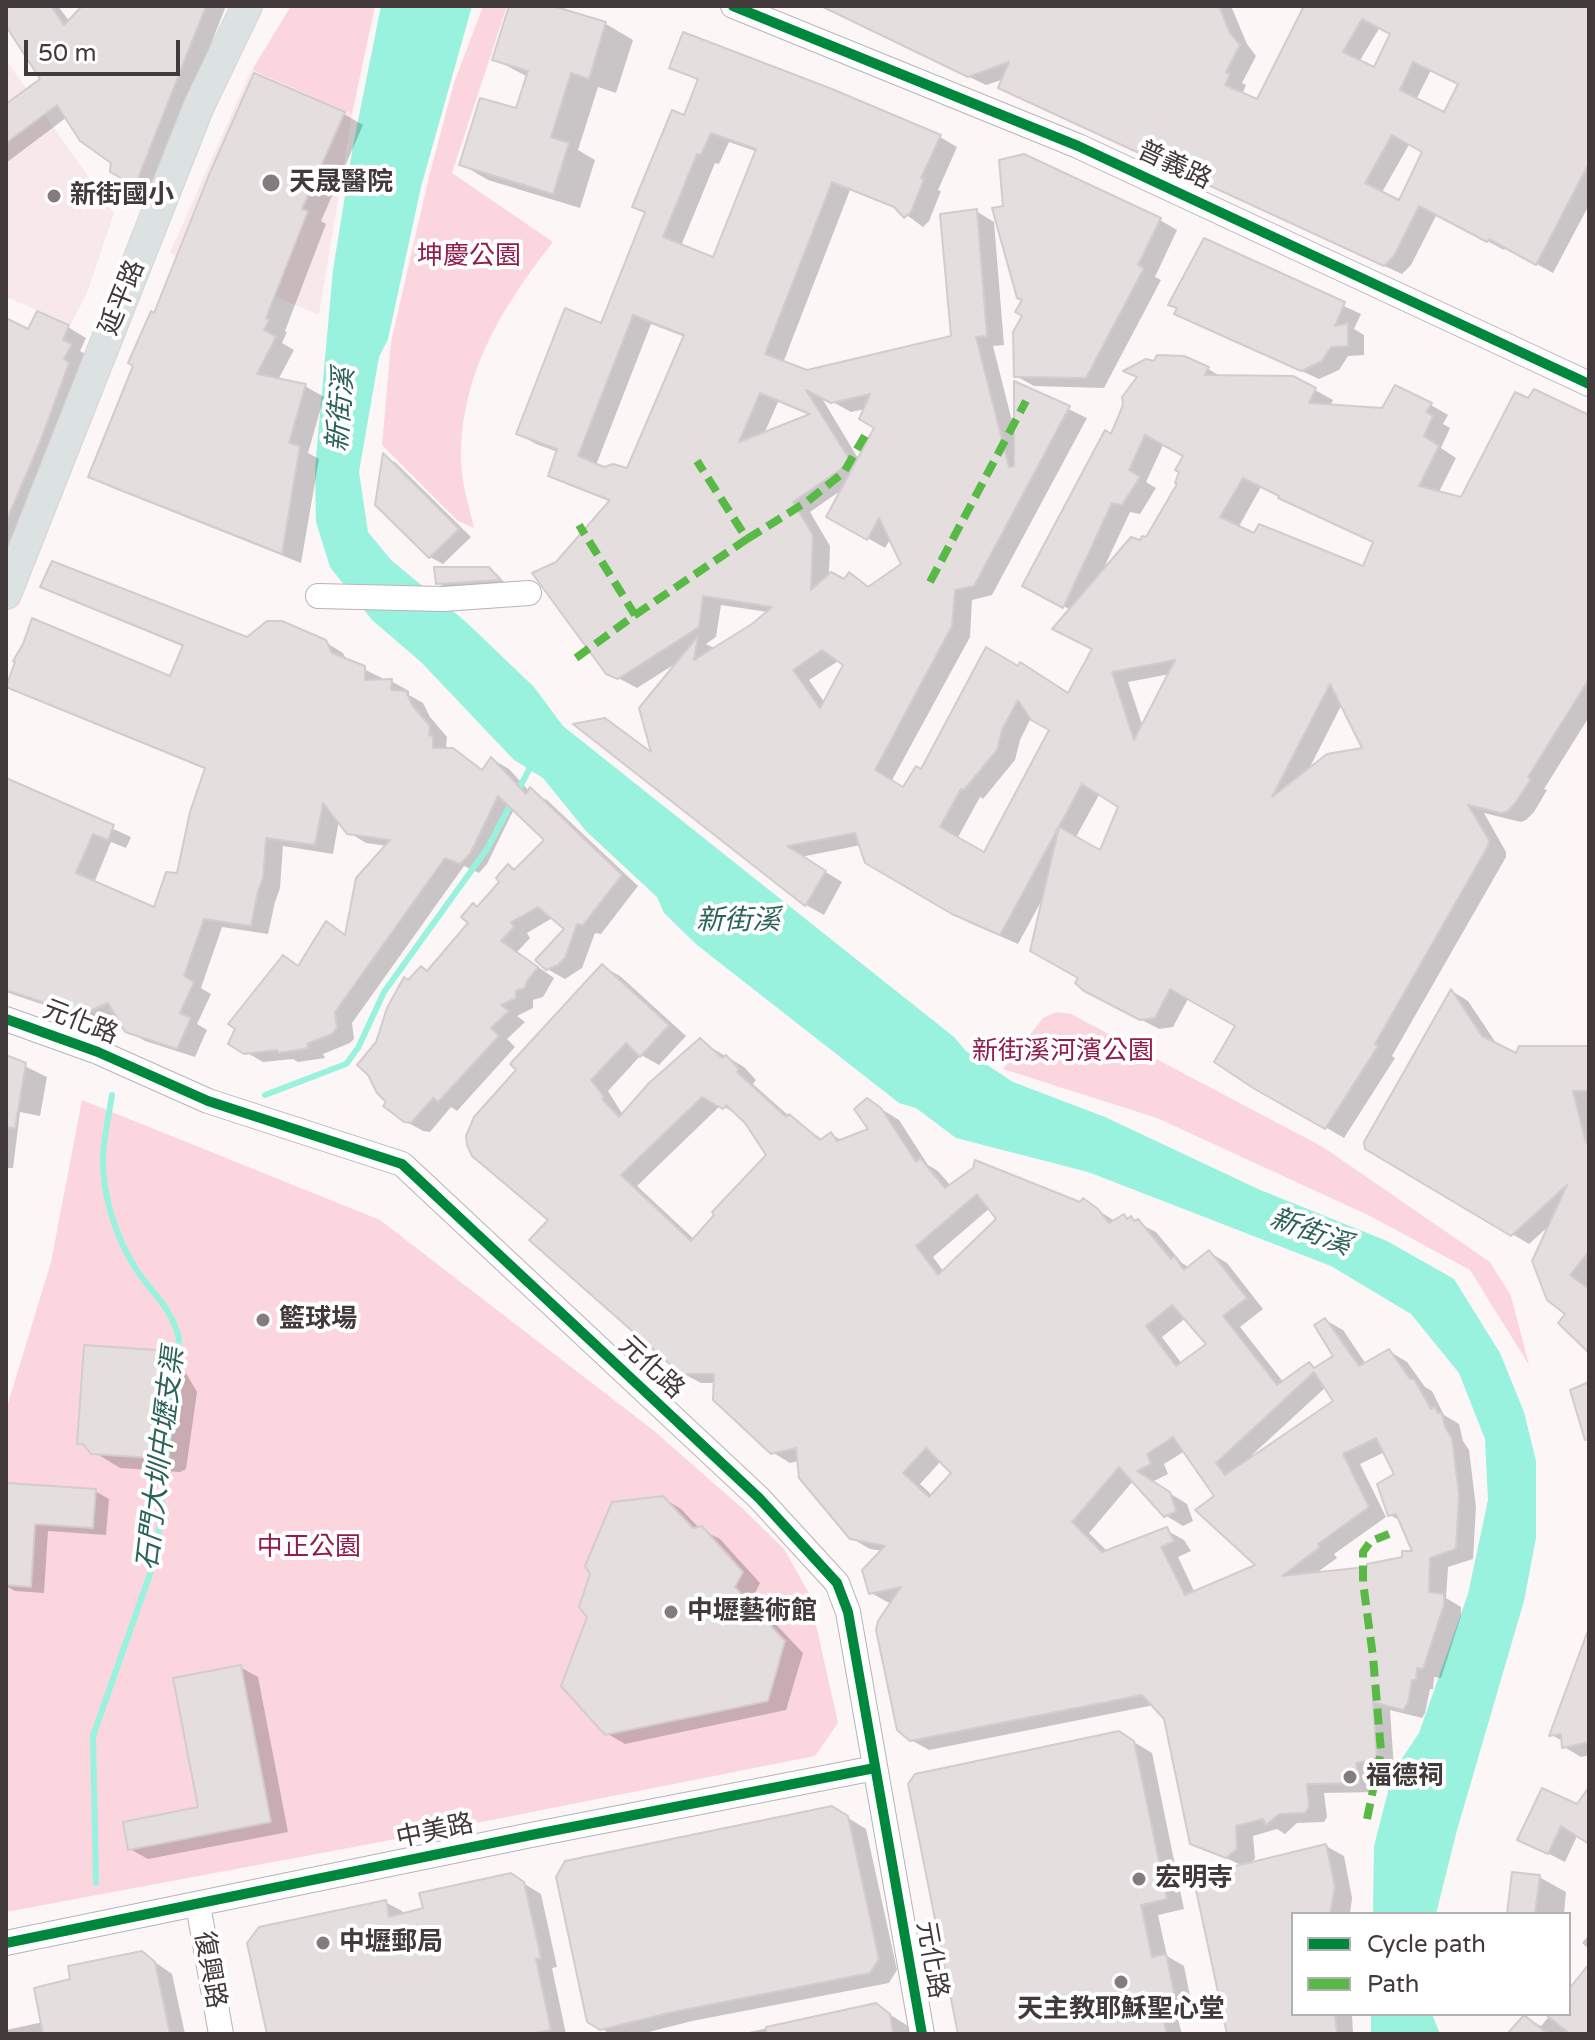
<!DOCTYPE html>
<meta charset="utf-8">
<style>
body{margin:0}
#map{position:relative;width:1595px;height:2040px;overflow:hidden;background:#fcf6f7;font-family:"Varela Round",sans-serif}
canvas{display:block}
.frame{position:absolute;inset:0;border:8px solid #42393b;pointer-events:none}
.legend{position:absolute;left:1291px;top:1912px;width:280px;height:104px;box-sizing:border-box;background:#fff;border:2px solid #b3b0b1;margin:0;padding:10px 14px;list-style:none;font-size:24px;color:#42393b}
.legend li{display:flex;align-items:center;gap:16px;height:40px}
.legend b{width:40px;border:2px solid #b3b0b1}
.scale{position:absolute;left:24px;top:40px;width:156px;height:36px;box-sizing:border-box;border:4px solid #42393b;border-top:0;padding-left:10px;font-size:24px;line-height:28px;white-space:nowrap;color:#42393b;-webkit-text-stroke:6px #fff;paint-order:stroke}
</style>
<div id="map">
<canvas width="1595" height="2040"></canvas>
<div class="frame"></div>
<ul class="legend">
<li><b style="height:10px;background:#00873e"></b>Cycle path</li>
<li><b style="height:10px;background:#58b947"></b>Path</li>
</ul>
<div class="scale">50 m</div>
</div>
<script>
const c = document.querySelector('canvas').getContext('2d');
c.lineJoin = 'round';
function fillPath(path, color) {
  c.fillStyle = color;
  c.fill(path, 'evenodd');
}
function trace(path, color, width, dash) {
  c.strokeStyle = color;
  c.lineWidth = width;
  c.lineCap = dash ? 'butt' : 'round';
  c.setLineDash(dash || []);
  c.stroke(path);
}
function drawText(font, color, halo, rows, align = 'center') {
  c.font = font + ' "Varela Round","Noto Sans TC",sans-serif';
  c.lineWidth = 8;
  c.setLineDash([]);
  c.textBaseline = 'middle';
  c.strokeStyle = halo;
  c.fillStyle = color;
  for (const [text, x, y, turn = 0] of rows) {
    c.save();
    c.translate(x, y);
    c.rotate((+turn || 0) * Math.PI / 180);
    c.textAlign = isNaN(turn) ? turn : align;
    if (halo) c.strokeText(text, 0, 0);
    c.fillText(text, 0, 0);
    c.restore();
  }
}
const built = new Path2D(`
 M6,60L114,213L87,293L71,324L6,297Z
 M251,70L352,114L319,315L170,253Z`);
const green = new Path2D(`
 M291,6H375L352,114L252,70Z
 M483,6H507L452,173L553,242C500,309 455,383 462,473C464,491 470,510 474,528L458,521L382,445L391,342L430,173L454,83Z
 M1056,1012L1071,1014L1323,1147L1490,1262L1511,1296L1529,1365L1470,1270L1370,1216L1157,1118L1003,1069L1043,1018Z
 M82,1100L380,1220L653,1430L742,1508L784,1549L809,1593L838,1723L815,1756L375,1843L6,1912V1410L51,1262Z`);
const water = new Path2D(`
 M381,6H472L421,187L388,339L379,357L359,472L368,532L391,560L466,622L534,687L563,726L954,1037L966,1051L1013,1082L1105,1117L1258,1189L1387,1241L1454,1279L1500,1353L1524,1412L1536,1461V1538L1524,1601L1457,1830L1436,1914H1373L1374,1846L1393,1772L1419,1733L1468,1594L1488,1500L1485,1439L1459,1373L1411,1314L1331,1266L1088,1172L956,1138L916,1108L899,1103L697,945L664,913L657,897L586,831L543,778L514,760L421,662L372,620L330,567L316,522L315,469L333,270L353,146Z
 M1371,2014H1432L1440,2034H1371Z`);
const shadow = new Path2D(`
 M6,6H58L70,22L86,6H226L152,193L128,181L67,117L6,163V106L43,79L6,24Z
 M511,6H546L606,24L633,40L616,93L598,87L578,150L595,160L580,208L488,180L461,164L517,111L528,77L494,59Z
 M823,6H1231L1247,44L1256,56L1242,83L1246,85L1242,95L1258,102L1306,6H1589V205L1553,273L1506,247L1504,250L1437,214L1411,265L1402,274L1017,97L1004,79L986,85ZM1380,27L1393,34L1375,70L1359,62ZM1431,70L1460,84L1445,114L1416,100ZM1410,143L1425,151L1399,203L1381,194Z
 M672,67L940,137L957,147L938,190L941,191L929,221L923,227L900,210L850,190L783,363L807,372L953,338L976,211L994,222L1004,345L993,346L1014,429L1016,384L1087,418L992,595L972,600L970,637L891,782L904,789L922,771L987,650L1069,695L1094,649L1071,610L1043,595L1112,436L1208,369L1222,377L1315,390L1333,400L1330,406L1384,411L1431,405L1448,415L1443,424L1450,428L1441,448L1456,458L1438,494L1462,500L1589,417V717L1544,789L1547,790L1534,812L1526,820L1521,822L1484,813L1506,852V857L1392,1056L1395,1058L1344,1138L1255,1086L1237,1026L1189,997L1173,1027L1159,1029L1104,1000L1080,977L1043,898L1018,944L972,924L866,862L861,845L801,857L842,882L824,915L806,905L577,725L604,720L654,753L678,662L637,688L607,672L557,564L611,502L568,485L550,475L558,452L536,444L518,434L602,325L646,213L634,207L686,117L699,81ZM729,142L758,152L714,260L681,246L715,163L719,164ZM651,324L685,337L629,470L603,469L596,465ZM820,395L851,412L865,409L877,427L859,460ZM778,402L812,416L764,434ZM1164,443L1185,456L1180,484L1147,539L1102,572L1130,512L1140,514L1156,488L1146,482ZM1261,487L1375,543L1364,568L1254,536L1238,528ZM843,489L829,516L885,548L891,538L903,564L870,587L849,574L845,582L829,573L830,546L810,512ZM721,605L768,612L754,625L716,649L706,644L716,637ZM840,660L846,665L825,703L809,680ZM1170,674L1143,727L1128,682ZM1342,704L1365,749L1308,771ZM1031,718L1051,729L984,855L957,839L980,797L983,799L1015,760L1020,740ZM1100,793L1120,806L1101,853L1076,837Z
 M344,114L363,125L321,221L326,224L285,331L287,332L282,343L294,350L278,380L305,386L324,397L308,453L319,459L301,563L110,487L91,476L155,315Z
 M1160,220L1177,230L1155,277L1161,280L1104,388L1034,386L1016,376Z
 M1205,241L1361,314L1354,329L1364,335V355L1348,356L1339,370L1319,379L1177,314L1179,309L1171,305Z
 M6,325L29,332L68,327L86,338L80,351L89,356L6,567Z
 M384,456L396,463L471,537L443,564L430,557Z
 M488,569L497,574L506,584L446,588L438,583Z
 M43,586L247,640L325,642L343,653L347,661L382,678V681H391L409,691V695L423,703L430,717L447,737L446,746L484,771L492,759L509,769L530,792L547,800L638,886L601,934L595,933L582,968L565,979L547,969L566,929L554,917L527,933L530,938L517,952L554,978L543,997L533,1000V1008L517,1016L525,1022L507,1039L515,1047L457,1111L451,1107L430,1132L423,1131L405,1121L389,1102L378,1042L408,981L428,972L471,923L478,909L547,840L514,809L487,864L479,873L464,866L352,1023L354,1039L350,1043L323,1054L325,1058L298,1062L293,1059L263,1062L230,1043L284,958L300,967L327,923L347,935L387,846L366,843L348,832L339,820L333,854L283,846L280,888L275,902L268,934L222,927L201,988L211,994L197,1024L207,1030L195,1057L145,1041L127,1030L118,1016L100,1024L6,992V780L131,837L126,848L111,842L94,883L155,910L178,875L207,770L24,695L7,685L171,678L184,647L60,596Z
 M602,966L620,976L686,1036L659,1065L641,1055L608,1091L623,1115L700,1041L744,1067L756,1080L753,1084L790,1117L823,1140L831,1134L843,1141L871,1130L867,1100L899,1120L928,1165L938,1171L951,1186L1080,1204L1083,1201L1115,1221L1124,1216L1156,1232L1182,1263L1190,1268L1209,1252L1227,1263L1263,1309L1240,1327L1284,1383L1310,1364L1317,1369L1335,1356L1325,1320L1343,1330L1366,1364L1389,1351L1407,1362L1425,1387L1432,1391L1444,1415L1459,1424L1463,1441L1469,1450L1476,1507L1473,1559L1448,1567L1446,1598L1461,1607V1616L1441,1678L1434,1677L1433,1689H1430L1425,1713L1422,1718L1390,1710L1394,1769L1373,1773L1376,1792L1324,1793L1327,1817L1324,1822L1297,1823L1285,1834L1277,1829L1253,1836L1255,1859L1246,1866L1326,1846L1344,1856L1352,1898L1350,1914H1293V2014H1352L1353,2034H1229L1243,1866L1192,1842L1166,1718L1154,1705L929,1750L911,1740L891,1604L871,1593L883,1551L870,1549L851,1538L799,1461L790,1463L772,1452L715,1383H701L682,1373L550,1220ZM721,1105L741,1117L769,1155L695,1240L637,1186ZM990,1208L999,1219L944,1272L933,1257ZM1186,1318L1209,1344L1182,1364L1162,1337ZM1326,1387L1336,1402L1254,1457L1252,1455ZM1185,1451L1259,1566L1195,1593L1178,1557L1191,1551L1184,1540L1166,1530L1108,1552L1089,1533L1134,1480L1165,1515L1183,1526L1193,1521L1187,1504L1152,1482L1168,1474L1164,1464ZM1385,1452L1396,1474L1390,1515L1401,1521L1415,1553L1370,1569L1315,1574L1337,1558L1334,1554L1386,1517L1360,1464ZM942,1460L954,1473L933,1496L920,1484Z
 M1452,991L1468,1001L1498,1046L1517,1056L1589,1048V1347L1568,1314L1551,1224L1529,1244L1366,1148Z
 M6,1057L47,1077L40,1116L20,1112L13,1168H6Z
 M156,1352L183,1368L197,1392L186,1469L180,1472L120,1468L79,1443Z
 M9,1485L95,1491L109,1499L106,1535L48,1531L44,1593L15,1591L6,1586Z
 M663,1498L681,1509L700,1529L720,1539L760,1583L752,1599L803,1653L786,1710L625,1744L606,1733Z
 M1589,1665V1755L1581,1757L1564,1747V1742L1552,1735Z
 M240,1667L258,1677L288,1832L148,1859L130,1849L200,1809Z
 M1119,1733L1152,1753L1184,1909L1158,1915L1167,1956L1184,1966L1193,2011L1177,2016L1182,2034H961Z
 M1589,1790V1841L1578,1834L1565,1862L1520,1839L1578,1807Z
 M832,1808L866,1829L897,1970L889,1983L692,2021L641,2034H610L589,2020Z
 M510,1875L541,1894L557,1967L552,1968L566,2034H270L385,1902L402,1911L403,1915L425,1910Z
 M1539,1877L1566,1892L1564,1914H1509Z
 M1589,1935V1949L1582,1943Z
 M142,1953L172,1974L185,2034H6V2030L43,2022Z
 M1589,1968V2034H1509L1525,2017L1541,2026L1551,2014H1569V1992Z
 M875,2005L908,2026L909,2034H740Z`);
const stream = new Path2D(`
 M265,1095L346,1064L358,1048L384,992L487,849L532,764
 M96,1883L93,1736L156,1557L179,1338C169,1303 154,1297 136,1269C116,1238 102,1195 103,1157C104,1136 109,1115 112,1095`);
const building = new Path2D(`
 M6,6H51L64,25L82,6H206L135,186L110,172L111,163L80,141L57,105L6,143V104L40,79L6,26Z
 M509,6H553L606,22L589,79L571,73L551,137L569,143L553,194L459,165L480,98L516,108L528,71L492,60Z
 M821,6H1219L1230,33L1240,45L1226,72L1230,74L1225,85L1257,99L1304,6H1589V163L1536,265L1489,239L1487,242L1419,206L1394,256L1384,266L998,88L1009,62L968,77ZM1362,19L1390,34L1374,67L1343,52ZM1413,62L1458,84L1444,112L1400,90ZM1392,135L1422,152L1399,200L1365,183Z
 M683,32L832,89L941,135L921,178L924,179L911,212L904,218L894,207L832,182L765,354L807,370L951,336L940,214L977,209L987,336L976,337L1009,467L1014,466V381L1070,406L974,586L955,590L952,626L875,770L903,787L916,766L921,769L986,647L1018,666L1020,662L1068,693L1092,649L1052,629L1131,537L1140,540L1142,536L1146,537L1177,484L1175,483L1179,472L1175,470L1183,456L1145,435L1129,470L1140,477L1122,505L1112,503L1063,608L1022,586L1105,430L1111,434L1123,405L1122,397L1137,377L1123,371L1146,359L1154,361L1157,355L1184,356L1209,367L1205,375L1293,376L1316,388L1309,403L1382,408L1395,385L1432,403L1426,412L1433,416L1424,436L1439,446L1419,486L1461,497L1515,392L1528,398L1534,389L1589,415V679L1528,777L1531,779L1516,802L1508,811L1501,813L1468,805L1489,840L1488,846L1375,1044L1378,1046L1325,1129L1253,1088L1214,1062L1235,1026L1170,989L1155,1018L1140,1020L1084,991L1075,983L1078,978L1030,951L1059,827L1100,850L1118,807L1082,784L1000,935L952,914L865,863L855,833L787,846L826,871L805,906L573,724L605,718L651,752L639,708L698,636L694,660L752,624L772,607L703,596L699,627L618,679L606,674L532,573L556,562L610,500L548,476L557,449L516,434L565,308L601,323L645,212L632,207L672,110L684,115L698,79L669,68ZM711,133L756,149L713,257L663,237L697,154L701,155ZM633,315L684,335L627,468L613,464L604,467L578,456ZM806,390L831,403L870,394L859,419L874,428L826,517L867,540L879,518L901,564L868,587L849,572L844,579L831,572L811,590L813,535L793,502L851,462ZM760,393L810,414L739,442ZM1243,478L1279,496L1278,498L1373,542L1363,566L1259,524L1254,533L1220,517ZM822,650L843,665L820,708L793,670ZM1175,660L1134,740L1112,672ZM1330,684L1362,748L1327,754L1272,797ZM1018,700L1031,720L1049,730L984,852L940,827L961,789L964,790L997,750L1002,730Z
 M254,73L345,112L302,209L308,211L266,318L269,320L264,330L276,337L257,374L306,384L289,443L300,446L282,554L88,477L133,366L128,363L151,311L154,313L209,175Z
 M1024,154L1161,218L1138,265L1144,268L1086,378L1014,377L1013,332L1022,316L1015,312L1022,300L1017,298L992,208L1003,206L999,160Z
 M1204,238L1345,302L1335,326L1348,323V346L1331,347L1322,361L1301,371L1174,314L1177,308L1168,305Z
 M37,311L69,325L63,340L72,344L64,359L69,363L40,442L6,522V318L28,329Z
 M383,453L459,529L429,558L375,505Z
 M52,561L247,637L267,621H282L326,640L332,653L365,666V680L392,679L391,690L406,691L412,705L430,726L429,735L433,736V748H453L482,770L491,757L526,794L530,787L622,875L583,925L577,924L565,958L558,965L546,970L535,960L564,929L538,907L511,922L514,927L501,941L538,967L527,981L525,988L516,991V998L501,1005L509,1011L491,1028L499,1036L438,1102L433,1098L411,1123L404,1122L383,1106L386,1102L377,1093L368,1075L357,1065L376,1042L387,1008L404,977L408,980L421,966L427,971L468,923L461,917L473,903L477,907L499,882L496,878L508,864L514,870L544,840L498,796L470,854L460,864L445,858L335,1012L337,1028L332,1034L307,1044L309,1048L279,1053L277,1050L244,1054L228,1044L235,1029L228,1024L283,955L298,966L326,921L345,935L356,878L390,840L347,834L323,803L315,845L266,838L263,878L258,891L251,926L204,919L184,976L194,982L180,1013L191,1018L177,1049L125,1032L108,1003L81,1015L6,990V778L114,825L108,840L93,834L76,873L154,907L166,872L177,873L190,812L205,768L6,687L15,662L13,661L23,644L32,618L170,676L183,645L40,587Z
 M434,567H489L500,580L436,584Z
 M602,964L669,1025L640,1057L626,1043L591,1080L604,1097L602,1099L619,1117L649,1083L700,1038L722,1058L726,1055L739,1069L737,1072L786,1117L789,1114L820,1140L831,1132L837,1141L868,1129L854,1109L867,1098L881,1108L916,1162L920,1158L945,1188L973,1168L975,1160L1080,1202L1083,1198L1098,1209L1109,1223L1124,1214L1127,1219L1131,1216L1134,1221L1138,1219L1171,1259L1174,1256L1184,1270L1209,1250L1247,1298L1223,1316L1277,1385L1309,1362L1314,1368L1333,1356L1314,1325L1325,1318L1359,1366L1389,1349L1410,1379H1414L1431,1409L1435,1407L1438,1413L1441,1412L1446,1429L1452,1438L1459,1495L1456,1549L1430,1558L1429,1592L1444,1594V1605L1423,1669L1417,1668L1416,1680H1412L1408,1703L1403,1710L1373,1702L1377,1759L1356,1763L1359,1783L1307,1784L1309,1807L1305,1813L1279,1814L1266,1825L1263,1819L1236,1826L1237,1849L1226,1858L1190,1844L1164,1719L1142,1695L910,1741L897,1730L876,1630L878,1621L901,1587L869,1594L862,1570L885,1546L850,1539L799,1478L796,1448L771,1454L713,1400L714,1374H681L529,1240L548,1220L472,1156L467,1145L466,1136L474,1117L516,1070L510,1064ZM702,1097L723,1109L726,1105L745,1123L766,1155L712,1212L714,1215L691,1241L621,1175ZM977,1194L996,1219L938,1275L916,1246ZM1172,1305L1206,1344L1176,1366L1146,1326ZM1314,1372L1333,1401L1225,1475L1216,1463ZM1173,1437L1214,1496L1195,1510L1255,1565L1185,1595L1161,1547L1174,1541L1167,1527L1102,1552L1072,1522L1119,1467L1164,1517L1176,1511L1170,1492L1137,1471L1151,1464L1147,1454ZM1376,1438L1394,1474L1377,1484L1388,1516L1396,1514L1412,1551H1402V1557L1367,1564V1567L1282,1576L1320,1547L1318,1544L1369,1507L1343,1454ZM926,1448L951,1473L929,1497L903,1473Z
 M1451,989L1482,1036L1516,1053L1519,1046H1589V1091H1573L1586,1143L1589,1137V1251L1570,1275L1589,1289V1353L1558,1323L1565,1314L1547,1300L1532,1261L1567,1185L1511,1236L1365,1149L1364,1142Z
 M6,1055L26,1063L15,1128L6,1127Z
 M84,1345L156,1350L167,1365L171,1376L159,1453L152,1458L91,1454L83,1444H77Z
 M1589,1382V1439L1585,1440L1570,1390Z
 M7,1483L96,1489L93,1528L35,1524L31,1587L6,1585Z
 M663,1496L693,1528L702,1526L743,1572L735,1587L785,1641L768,1701L605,1735L561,1686L587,1617L579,1607L590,1574L585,1566L612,1502Z
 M1587,1633H1589V1742L1562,1748L1561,1734L1549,1736Z
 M241,1665L271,1822L128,1850L123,1822L198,1807L173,1678Z
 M1119,1731L1134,1741L1167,1899L1141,1905L1152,1957L1166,1954L1176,2001L1160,2006L1167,2034H958L908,1784L915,1774Z
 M1589,1787V1844L1561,1826L1548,1854L1517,1840L1542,1788L1577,1804Z
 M832,1806L848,1816L879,1959L870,1973L673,2012L600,2030L587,2022L556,1877L565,1861Z
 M1326,1844L1335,1887L1330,1914H1293V2014H1335L1337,2034H1227L1196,1890L1207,1873Z
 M1512,1872L1540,1875L1535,1914H1507Z
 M511,1873L524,1882L541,1958L536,1959L551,2030L531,2034H267L247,1943L259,1927L386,1900L389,1917L423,1908L419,1893Z
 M142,1951L155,1962L170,2034H43L34,1988L70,1979L68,1966Z
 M1589,1964V2034H1570L1545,2014H1569V1989Z
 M876,2003L890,2014L893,2034H766V2027Z
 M1524,2015L1548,2034H1507Z`);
const minor = new Path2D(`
 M733,6L1078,146L1589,384
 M318,596L443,599L529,593
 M6,1019L98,1052L208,1101L402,1164L759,1498L837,1583L848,1612L922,2034
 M198,1905L221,2034
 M6,1943L531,1835L875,1768`);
const major = new Path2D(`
 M6,594L199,106L247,6`);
const quiet = new Path2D(`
 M747,539L808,501L844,472L867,432
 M930,582L1026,401
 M635,615L747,539L697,461
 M576,658L635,615L579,525
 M1367,1819L1381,1751L1373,1657L1363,1582V1552L1371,1541L1389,1534`);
const cycleway = new Path2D(`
 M733,6L1078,146L1589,384
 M6,1019L98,1052L208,1101L402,1164L759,1498L837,1583L848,1612L922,2034
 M6,1943L531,1835L875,1768`);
const markers = [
 [271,183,10,"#837b7d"],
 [54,196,8,"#837b7d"],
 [263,1320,8,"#837b7d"],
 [671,1612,8,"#837b7d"],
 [1350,1777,8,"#837b7d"],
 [1139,1879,8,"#837b7d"],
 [323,1943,8,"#837b7d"],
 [1121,1982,8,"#837b7d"]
];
const streetNames = [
 ["普義路",1174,166,25],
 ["延平路",123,298,-68],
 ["元化路",80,1023,21],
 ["元化路",651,1368,43],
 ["中美路",435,1832,-12],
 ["元化路",931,1960,80],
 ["復興路",209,1970,80]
];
const poiNames = [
 ["天晟醫院",289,183],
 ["新街國小",70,196],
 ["籃球場",279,1320],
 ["中壢藝術館",687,1612],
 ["福德祠",1366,1777],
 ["宏明寺",1155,1879],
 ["中壢郵局",339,1943],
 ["天主教耶穌聖心堂",1121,2010,"center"]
];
const parkNames = [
 ["坤慶公園",469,257],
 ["新街溪河濱公園",1063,1052],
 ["中正公園",309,1548]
];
const waterNames = [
 ["新街溪",342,410,-85],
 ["新街溪",738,922],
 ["新街溪",1310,1233,21],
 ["石門大圳中壢支渠",162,1459,-83]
];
fillPath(built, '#f9e8eb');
fillPath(green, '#fcd6df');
fillPath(water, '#98f2de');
fillPath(shadow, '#0003');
trace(stream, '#98f2de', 6);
fillPath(building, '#e5dedf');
trace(building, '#d3ccce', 2);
trace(minor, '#bab3b5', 26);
trace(major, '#d8d4d5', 32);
trace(minor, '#fffefe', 24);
trace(major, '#dbe2e1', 30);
trace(quiet, '#58b947', 8, [16, 8]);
trace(cycleway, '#00873e', 10);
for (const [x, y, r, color] of markers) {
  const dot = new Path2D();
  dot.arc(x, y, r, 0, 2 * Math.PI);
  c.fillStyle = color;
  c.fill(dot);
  trace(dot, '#fff', 3);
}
drawText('26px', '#42393b', '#fff', streetNames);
drawText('bold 26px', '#42393b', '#fff', poiNames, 'left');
drawText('26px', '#911d4c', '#fff', parkNames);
drawText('italic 28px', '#2c6356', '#fff', waterNames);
</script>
